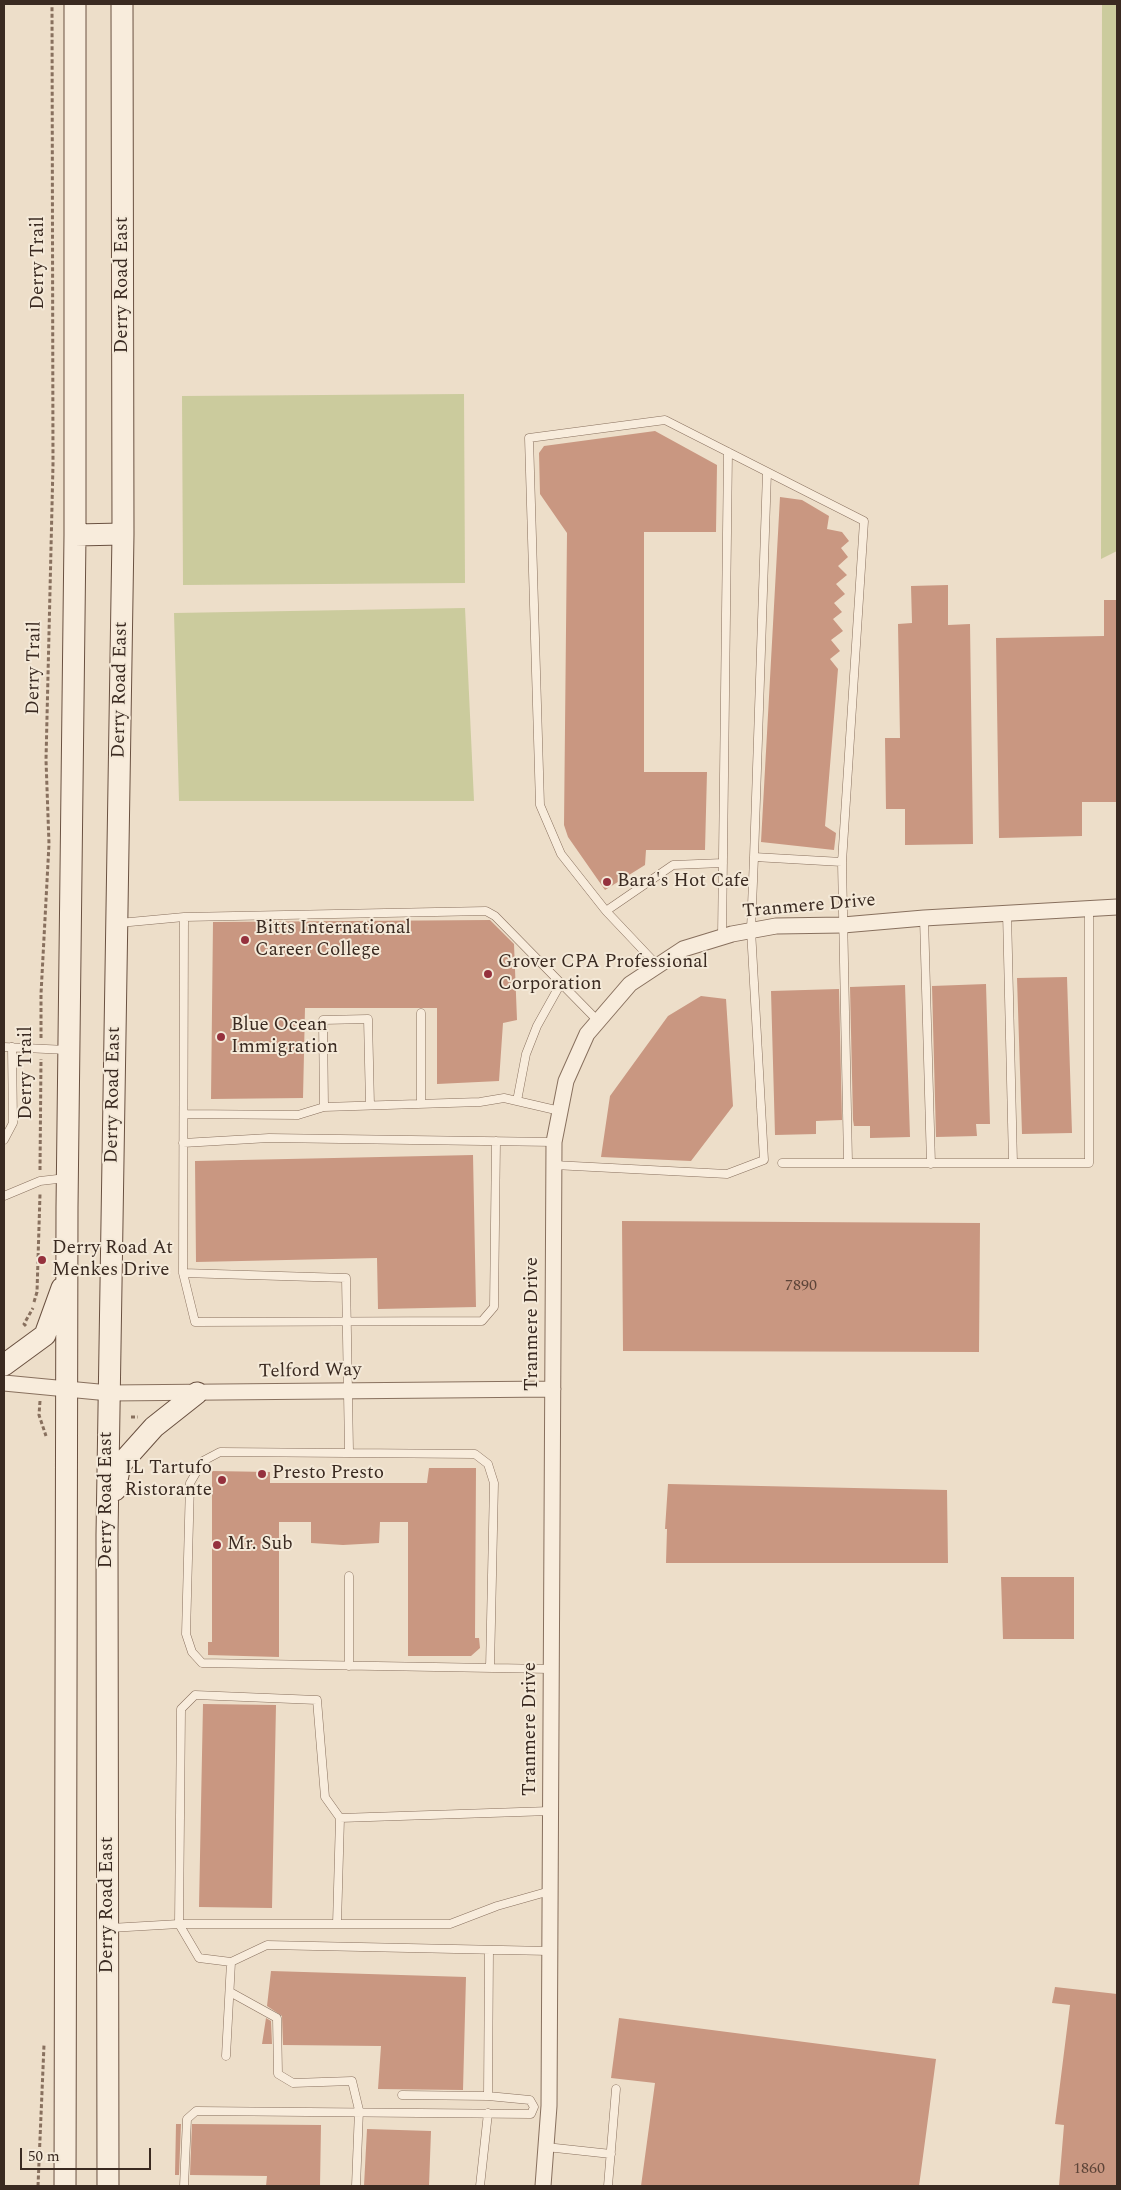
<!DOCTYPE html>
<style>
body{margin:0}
#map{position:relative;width:1121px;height:2190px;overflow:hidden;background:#eddec9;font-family:Spectral,serif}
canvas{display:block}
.frame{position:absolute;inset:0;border:5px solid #3a2a21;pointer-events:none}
.scale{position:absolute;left:20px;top:2148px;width:131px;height:22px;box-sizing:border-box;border:2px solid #3a2a21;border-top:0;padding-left:6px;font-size:15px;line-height:18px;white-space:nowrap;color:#3a2a21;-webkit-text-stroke:4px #f4e9d8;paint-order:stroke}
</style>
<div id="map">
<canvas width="1121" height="2190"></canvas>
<div class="frame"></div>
<div class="scale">50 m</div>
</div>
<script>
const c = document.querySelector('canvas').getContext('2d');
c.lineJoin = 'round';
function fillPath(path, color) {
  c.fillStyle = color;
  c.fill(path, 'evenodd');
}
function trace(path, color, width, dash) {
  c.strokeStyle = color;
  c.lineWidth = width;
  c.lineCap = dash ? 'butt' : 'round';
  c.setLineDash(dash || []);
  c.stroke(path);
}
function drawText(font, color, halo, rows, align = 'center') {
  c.font = font + ' Spectral,serif';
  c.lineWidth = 4;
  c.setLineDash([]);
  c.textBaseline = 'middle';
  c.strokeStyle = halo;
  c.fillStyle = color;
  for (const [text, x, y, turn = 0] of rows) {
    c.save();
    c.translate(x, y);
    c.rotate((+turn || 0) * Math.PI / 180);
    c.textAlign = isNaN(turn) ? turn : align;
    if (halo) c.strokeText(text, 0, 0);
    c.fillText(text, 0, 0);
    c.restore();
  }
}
const green = new Path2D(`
 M1102,4H1117V551L1101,559Z
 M464,394L465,583L183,585L182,396Z
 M465,608L474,801H179L174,613Z`);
const building = new Path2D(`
 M655,431L717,465L716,532H644V772H707L705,850H646L645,865L605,890L568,837L564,825L567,533L540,494L539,453L544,446Z
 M780,497L802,500L829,516L827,529L842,532L849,541L841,548L848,557L838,566L847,575L836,584L845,594L834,603L842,612L833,619L843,631L831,640L840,651L830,659L838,669L825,826L836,833L834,850L761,842Z
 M948,585V625L970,624L973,844L905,845V809H886L885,738H900L898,624L912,623L911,586Z
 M1104,600H1117V802H1082V836L999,838L996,638L1104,636Z
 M490,920L514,944L517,1020L503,1023L499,1081L437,1084V1008H305L303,1098L211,1099L213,922Z
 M1067,977L1072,1133L1022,1134L1017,978Z
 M986,984L990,1124H976L977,1136L936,1137L932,986Z
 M905,985L910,1137L870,1138V1126H854L853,1120L850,987Z
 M839,989L842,1120L816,1121V1134L775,1135L771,991Z
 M701,996L726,999L733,1106L691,1161L601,1157L610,1096L668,1016Z
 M473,1155L476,1307L378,1309L377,1258L196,1262L195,1161Z
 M622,1221L980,1223L979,1352L623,1351Z
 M429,1468H476L475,1638H479L480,1648L471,1656H408V1522H380L379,1543L343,1545L311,1543V1522H279V1657L208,1655V1642H212V1471L270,1472V1483H427Z
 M668,1484L947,1490L948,1563H666L667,1529H665Z
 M1001,1577H1074V1639H1003Z
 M203,1704L276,1705L272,1908L199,1907Z
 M271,1971L466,1977L463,2090L378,2089L381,2046L283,2045L282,2016L267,2006Z
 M1055,1987L1117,1994V2186H1059L1064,2125L1055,2124L1070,2005L1052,2003Z
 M266,2018L271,2021L272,2044H262Z
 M619,2018L936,2059L919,2186H641L655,2083L611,2078Z
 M176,2124H181L179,2175H175Z
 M192,2124L321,2125L320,2186H266L267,2176L190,2175Z
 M367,2129L431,2131L429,2186H364Z`);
const path = new Path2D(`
 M41,1038V994L49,844L46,760L53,464L52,4
 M40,1170L41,1059
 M34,1302L37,1292L40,1194
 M26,1326L24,1324L33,1308
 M40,1401L39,1415L46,1436
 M131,1417H138
 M38,2186L44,2045`);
const service = new Path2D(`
 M754,857L767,472
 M606,911L673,865L723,863
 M1007,913L1013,1163
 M184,917L486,911L495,916L598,1021
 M924,918L931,1164
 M119,923L184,917L183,1273L346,1278L349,1451
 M722,937L728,452
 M658,966L606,911L561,854L540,805L529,438L665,420L864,521L842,862L848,1162
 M4,1047L67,1050
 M517,1101L526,1054L537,1026L561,983
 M421,1104V1013
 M324,1107L323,1020L368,1019L370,1105
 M184,1114L298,1115L324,1107L480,1102L504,1098L560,1111
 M4,1140L13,1123L12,1047
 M183,1143L269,1138L554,1142
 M782,1163H1089V908
 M554,1165L727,1174L764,1160L751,930L754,857L842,862
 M4,1196L40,1181L66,1178
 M183,1273L195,1322L482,1321L494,1307L496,1141
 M349,1576V1666
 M490,1668L494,1483L488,1464L475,1454L220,1452L203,1461L190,1483L186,1634L192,1652L202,1663C319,1665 435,1667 551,1669
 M337,1924L340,1818L550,1811
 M110,1928L179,1924H450L497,1906L550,1891
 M231,1962L199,1958L179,1924L181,1709L195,1695L317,1700L325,1797L340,1818
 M230,1992L277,2018L278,2074L293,2083L352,2081L359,2110L356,2186
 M226,2056L231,1962L267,1945L549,1951
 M402,2095L488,2096L489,1950
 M546,2147L611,2154
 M184,2186L187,2119L196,2111L531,2114L534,2107L530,2100L488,2096
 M480,2186L488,2113
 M608,2186L616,2089`);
const minor = new Path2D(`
 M4,1383L109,1393L553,1389
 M543,2186L549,2106L554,1142L566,1081L587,1034L630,984L683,949L732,934L776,926L843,925L924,918L1117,907`);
const secondary = new Path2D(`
 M75,535L123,534
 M4,1365L45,1335L62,1288
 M115,1490L120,1465L154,1427L197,1393
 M65,2186L67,1207L75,535V4
 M108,2186L107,1534L123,534L122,4`);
const markers = [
 [607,882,5,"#95313d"],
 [245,940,5,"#95313d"],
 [488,974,5,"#95313d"],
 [221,1037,5,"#95313d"],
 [42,1260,5,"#95313d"],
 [262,1474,5,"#95313d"],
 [222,1480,5,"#95313d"],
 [217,1545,5,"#95313d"]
];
const numberNames = [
 ["7890",801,1287],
 ["1860",1089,2170]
];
const streetNames = [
 ["Derry Trail",39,263,-90],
 ["Derry Road East",123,285,-90],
 ["Derry Trail",35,668,-89],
 ["Derry Road East",121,690,-89],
 ["Tranmere Drive",809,907,-5],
 ["Derry Trail",27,1073,-90],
 ["Derry Road East",114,1095,-89],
 ["Tranmere Drive",533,1324,-90],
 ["Telford Way",310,1372,-1],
 ["Derry Road East",107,1500,-90],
 ["Tranmere Drive",531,1729,-90],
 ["Derry Road East",108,1905,-90]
];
const poiNames = [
 ["Bara's Hot Cafe",617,882],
 ["Bitts International",255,929],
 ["Career College",255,951],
 ["Grover CPA Professional",498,963],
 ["Corporation",498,985],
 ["Blue Ocean",231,1026],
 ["Immigration",231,1048],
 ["Derry Road At",52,1249],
 ["Menkes Drive",52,1271],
 ["IL Tartufo",212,1469,"right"],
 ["Ristorante",212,1491,"right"],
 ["Presto Presto",272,1474],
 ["Mr. Sub",227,1545]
];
fillPath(green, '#cbcb9d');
fillPath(building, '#c99781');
trace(service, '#88705e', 9);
trace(minor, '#88705e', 17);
trace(secondary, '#6a5141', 23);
trace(path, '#88705e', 3, [4, 2.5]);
trace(service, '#f8ecdc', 8);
trace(minor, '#f8ecdc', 15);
trace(secondary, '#f8ecdc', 21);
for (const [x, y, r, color] of markers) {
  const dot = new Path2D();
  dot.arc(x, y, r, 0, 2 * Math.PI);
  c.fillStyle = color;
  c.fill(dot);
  trace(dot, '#f4e9d8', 2);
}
drawText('16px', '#5e4539', null, numberNames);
drawText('19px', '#3a2a21', '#f4e9d8', streetNames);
drawText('19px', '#3a2a21', '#f4e9d8', poiNames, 'left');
</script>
